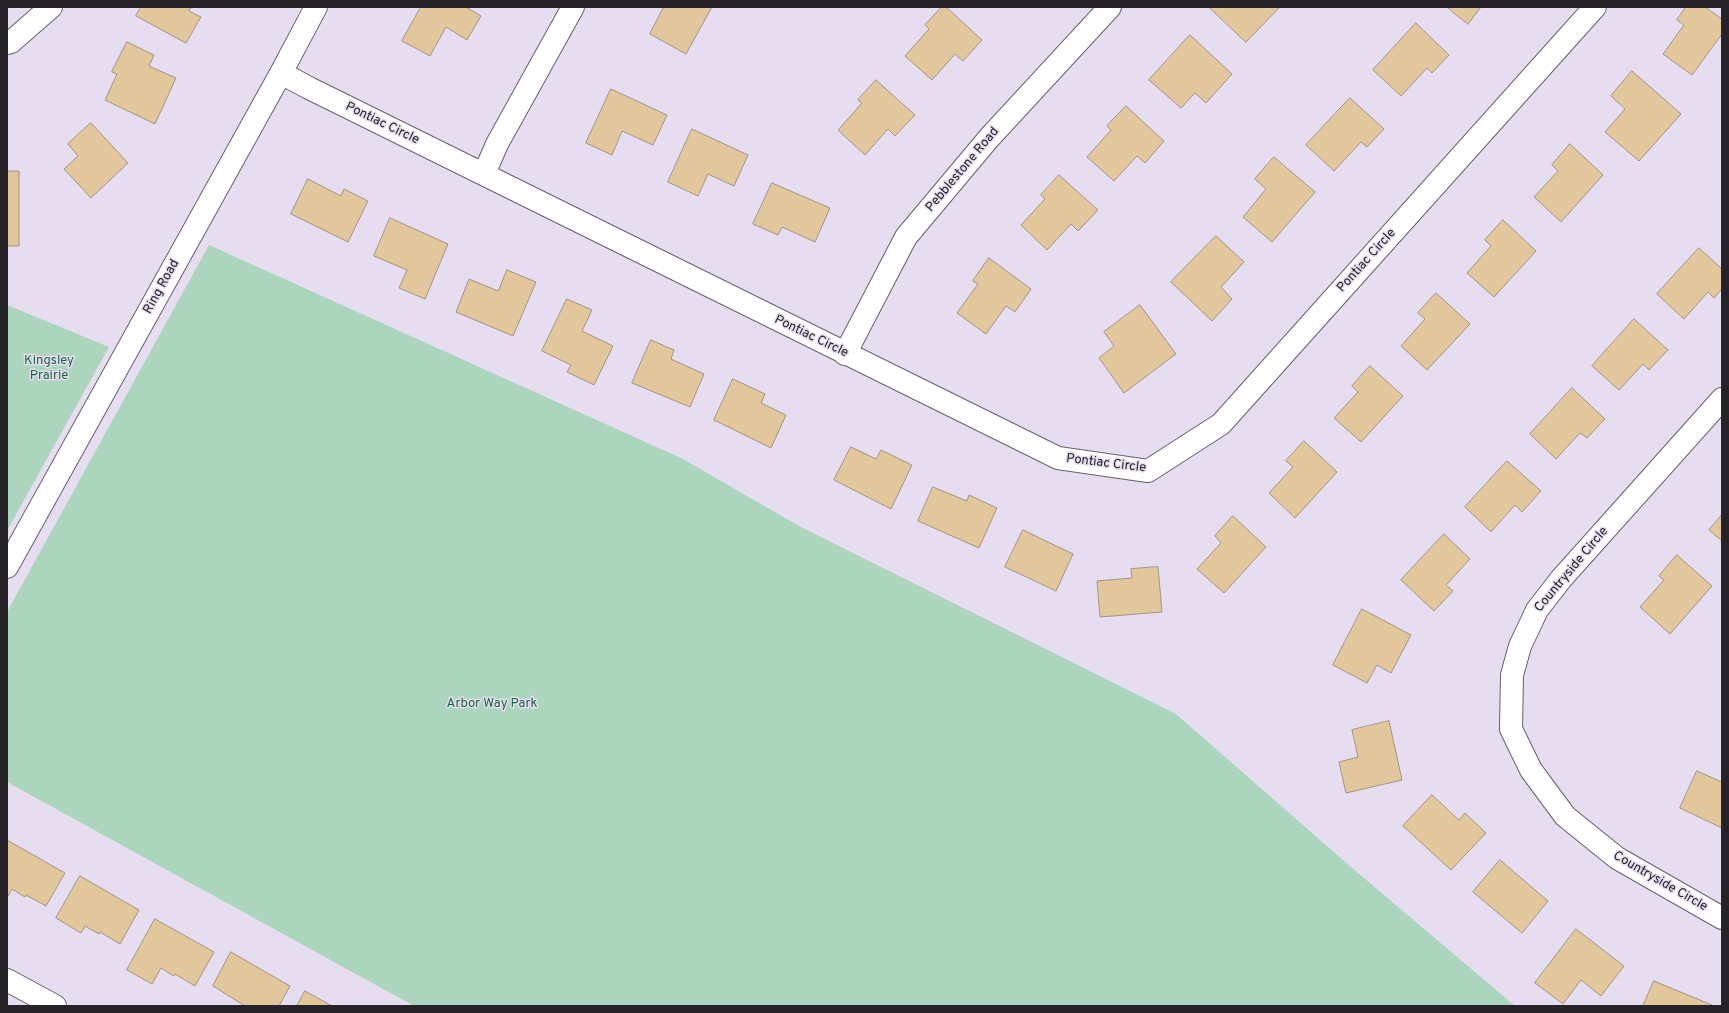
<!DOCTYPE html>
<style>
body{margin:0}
#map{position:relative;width:1729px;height:1013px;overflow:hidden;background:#e6ddf0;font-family:Overpass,sans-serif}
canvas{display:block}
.frame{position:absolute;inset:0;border:8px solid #252228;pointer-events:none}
</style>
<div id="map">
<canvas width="1729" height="1013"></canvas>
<div class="frame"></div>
</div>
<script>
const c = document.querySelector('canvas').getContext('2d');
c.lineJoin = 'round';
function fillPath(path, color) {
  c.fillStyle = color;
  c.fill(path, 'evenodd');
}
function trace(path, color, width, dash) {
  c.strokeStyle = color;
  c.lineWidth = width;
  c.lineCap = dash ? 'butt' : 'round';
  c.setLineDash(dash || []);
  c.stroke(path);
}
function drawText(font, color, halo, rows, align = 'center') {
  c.font = font + ' Overpass,sans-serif';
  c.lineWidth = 3;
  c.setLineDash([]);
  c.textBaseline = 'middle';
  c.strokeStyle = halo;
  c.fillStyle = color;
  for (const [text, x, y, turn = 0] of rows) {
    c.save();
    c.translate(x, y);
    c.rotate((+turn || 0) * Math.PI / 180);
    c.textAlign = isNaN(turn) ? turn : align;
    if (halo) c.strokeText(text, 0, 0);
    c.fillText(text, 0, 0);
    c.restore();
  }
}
const green = new Path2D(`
 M209,245L683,459L799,526L1176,714L1351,867L1515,1006H414L7,782V612Z
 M7,305L109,347L8,529H7Z`);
const building = new Path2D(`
 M141,7H191L189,11L201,17L186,43L136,16Z
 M421,7H466L481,16L467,40L446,27L430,56L402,41Z
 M664,7H712L686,54L650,34Z
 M942,7H946L982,40L963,61L955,54L932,80L905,56L929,29L925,25Z
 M1209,7H1280L1246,42Z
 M1447,7H1481L1468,24Z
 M1686,7H1705L1722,19V34L1692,75L1663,54L1684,25L1677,20Z
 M1416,23L1449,55L1432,73L1427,68L1401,96L1373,70Z
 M1190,35L1232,74L1206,103L1195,93L1181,108L1149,80Z
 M127,42L154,55L149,66L176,78L155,124L105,100L117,74L112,72Z
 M1632,71L1681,114L1639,161L1605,132L1625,109L1611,96Z
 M876,80L915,115L895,136L888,129L865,155L838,130L862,103L858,100Z
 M611,89L667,115L653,145L622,131L612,155L586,143Z
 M1350,98L1384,129L1367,147L1361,142L1334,171L1306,145Z
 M1126,106L1164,141L1145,163L1137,156L1114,181L1087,157L1111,130L1107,126Z
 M91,123L128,163L91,198L64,169L78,156L68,144Z
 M692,129L748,155L734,186L708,174L698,196L668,182Z
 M1570,144L1603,175L1561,222L1534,197L1558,171L1552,165Z
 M1274,157L1315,192L1272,242L1243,217L1266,189L1255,179Z
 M7,171H19V246H7Z
 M1059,175L1098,210L1078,231L1071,224L1047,250L1021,225L1045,199L1041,195Z
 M308,179L341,196L344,189L368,201L348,242L291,214Z
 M772,183L830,208L815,242L782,227L778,235L753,224Z
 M390,218L448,244L425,299L399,288L407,270L374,256Z
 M1503,220L1536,251L1494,297L1467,273L1491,246L1485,240Z
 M1216,236L1244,262L1221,287L1232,299L1212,321L1171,282Z
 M1699,248L1722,269V289L1714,298L1708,292L1684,319L1657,294Z
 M989,258L1031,289L1015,312L1006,306L986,334L957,313L978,284L973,281Z
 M507,270L536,282L513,336L456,312L469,279L498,291Z
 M1436,293L1470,324L1427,370L1401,346L1425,319L1418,313Z
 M567,299L592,310L582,331L613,346L594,385L567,372L571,365L542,351Z
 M1140,305L1176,354L1124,393L1099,358L1114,346L1104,332Z
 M1634,319L1668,350L1649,370L1643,364L1619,390L1592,366Z
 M651,340L674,350L671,359L704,374L690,407L632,383Z
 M1370,366L1403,396L1361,442L1334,418L1358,392L1352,386Z
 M733,379L765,394L761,403L786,415L771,448L714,420Z
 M1572,388L1605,419L1587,438L1580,433L1556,459L1530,434Z
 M1304,441L1337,472L1295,518L1269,493L1293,467L1286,461Z
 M851,447L876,459L881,450L912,465L891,509L834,480Z
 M1507,461L1541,491L1522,512L1515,505L1491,532L1465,507Z
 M933,487L967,501L969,495L997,508L979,548L918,521Z
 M1722,515V541L1709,530Z
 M1233,516L1266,547L1224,593L1197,569L1221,543L1215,536Z
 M1023,530L1073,554L1056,591L1005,567Z
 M1444,534L1470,559L1446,585L1453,591L1434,611L1401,580Z
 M1677,555L1712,586L1670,634L1640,607L1664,580L1659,576Z
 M1158,567L1162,612L1100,617L1097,581L1132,578L1131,569Z
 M1362,609L1411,635L1391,673L1377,665L1367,683L1333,665Z
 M1389,721L1402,780L1346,793L1339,762L1358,757L1352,730Z
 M1697,771L1722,782V828L1680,808Z
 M1432,795L1459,820L1465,813L1486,833L1451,870L1403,826Z
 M7,840L65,873L46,906L26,895L25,897L12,889L7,898Z
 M1500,860L1548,901L1522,933L1473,892Z
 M80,876L139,910L120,944L100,932L99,934L85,926L81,933L56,918Z
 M155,919L214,952L195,986L175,974L174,976L161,968L152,984L127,970Z
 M1576,929L1624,966L1601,996L1581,980L1563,1004L1535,983Z
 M231,952L290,986L279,1006H245L213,986Z
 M1654,981L1712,1005V1006H1643Z
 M305,991L332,1006H297Z`);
const minor = new Path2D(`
 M7,43L11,42L51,7
 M281,73L309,88L1058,458L1148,471L1221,424L1595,7
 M484,174L497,144L573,7
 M845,354L906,237L989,138L1110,7
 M1722,399L1561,579L1537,610L1520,646L1512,675L1511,729L1531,770L1565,816L1617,858L1722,918
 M7,567L281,73L316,7
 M7,980L55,1006`);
const streetNames = [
 ["Pontiac Circle",382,124,26],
 ["Pebblestone Road",963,170,-50],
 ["Pontiac Circle",1367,261,-48],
 ["Ring Road",162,287,-61],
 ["Pontiac Circle",811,337,26],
 ["Pontiac Circle",1106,464,7],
 ["Countryside Circle",1572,570,-50],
 ["Countryside Circle",1660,882,30]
];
const parkNames = [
 ["Kingsley",49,361],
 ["Prairie",49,376],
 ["Arbor Way Park",492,704]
];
fillPath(green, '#abd5bc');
fillPath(building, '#e2c69c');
trace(building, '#a09484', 1);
trace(minor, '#676070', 24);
trace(minor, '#fff', 22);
drawText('13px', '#252228', '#e6ddf0', streetNames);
drawText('13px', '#176542', '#e6ddf0', parkNames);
</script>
